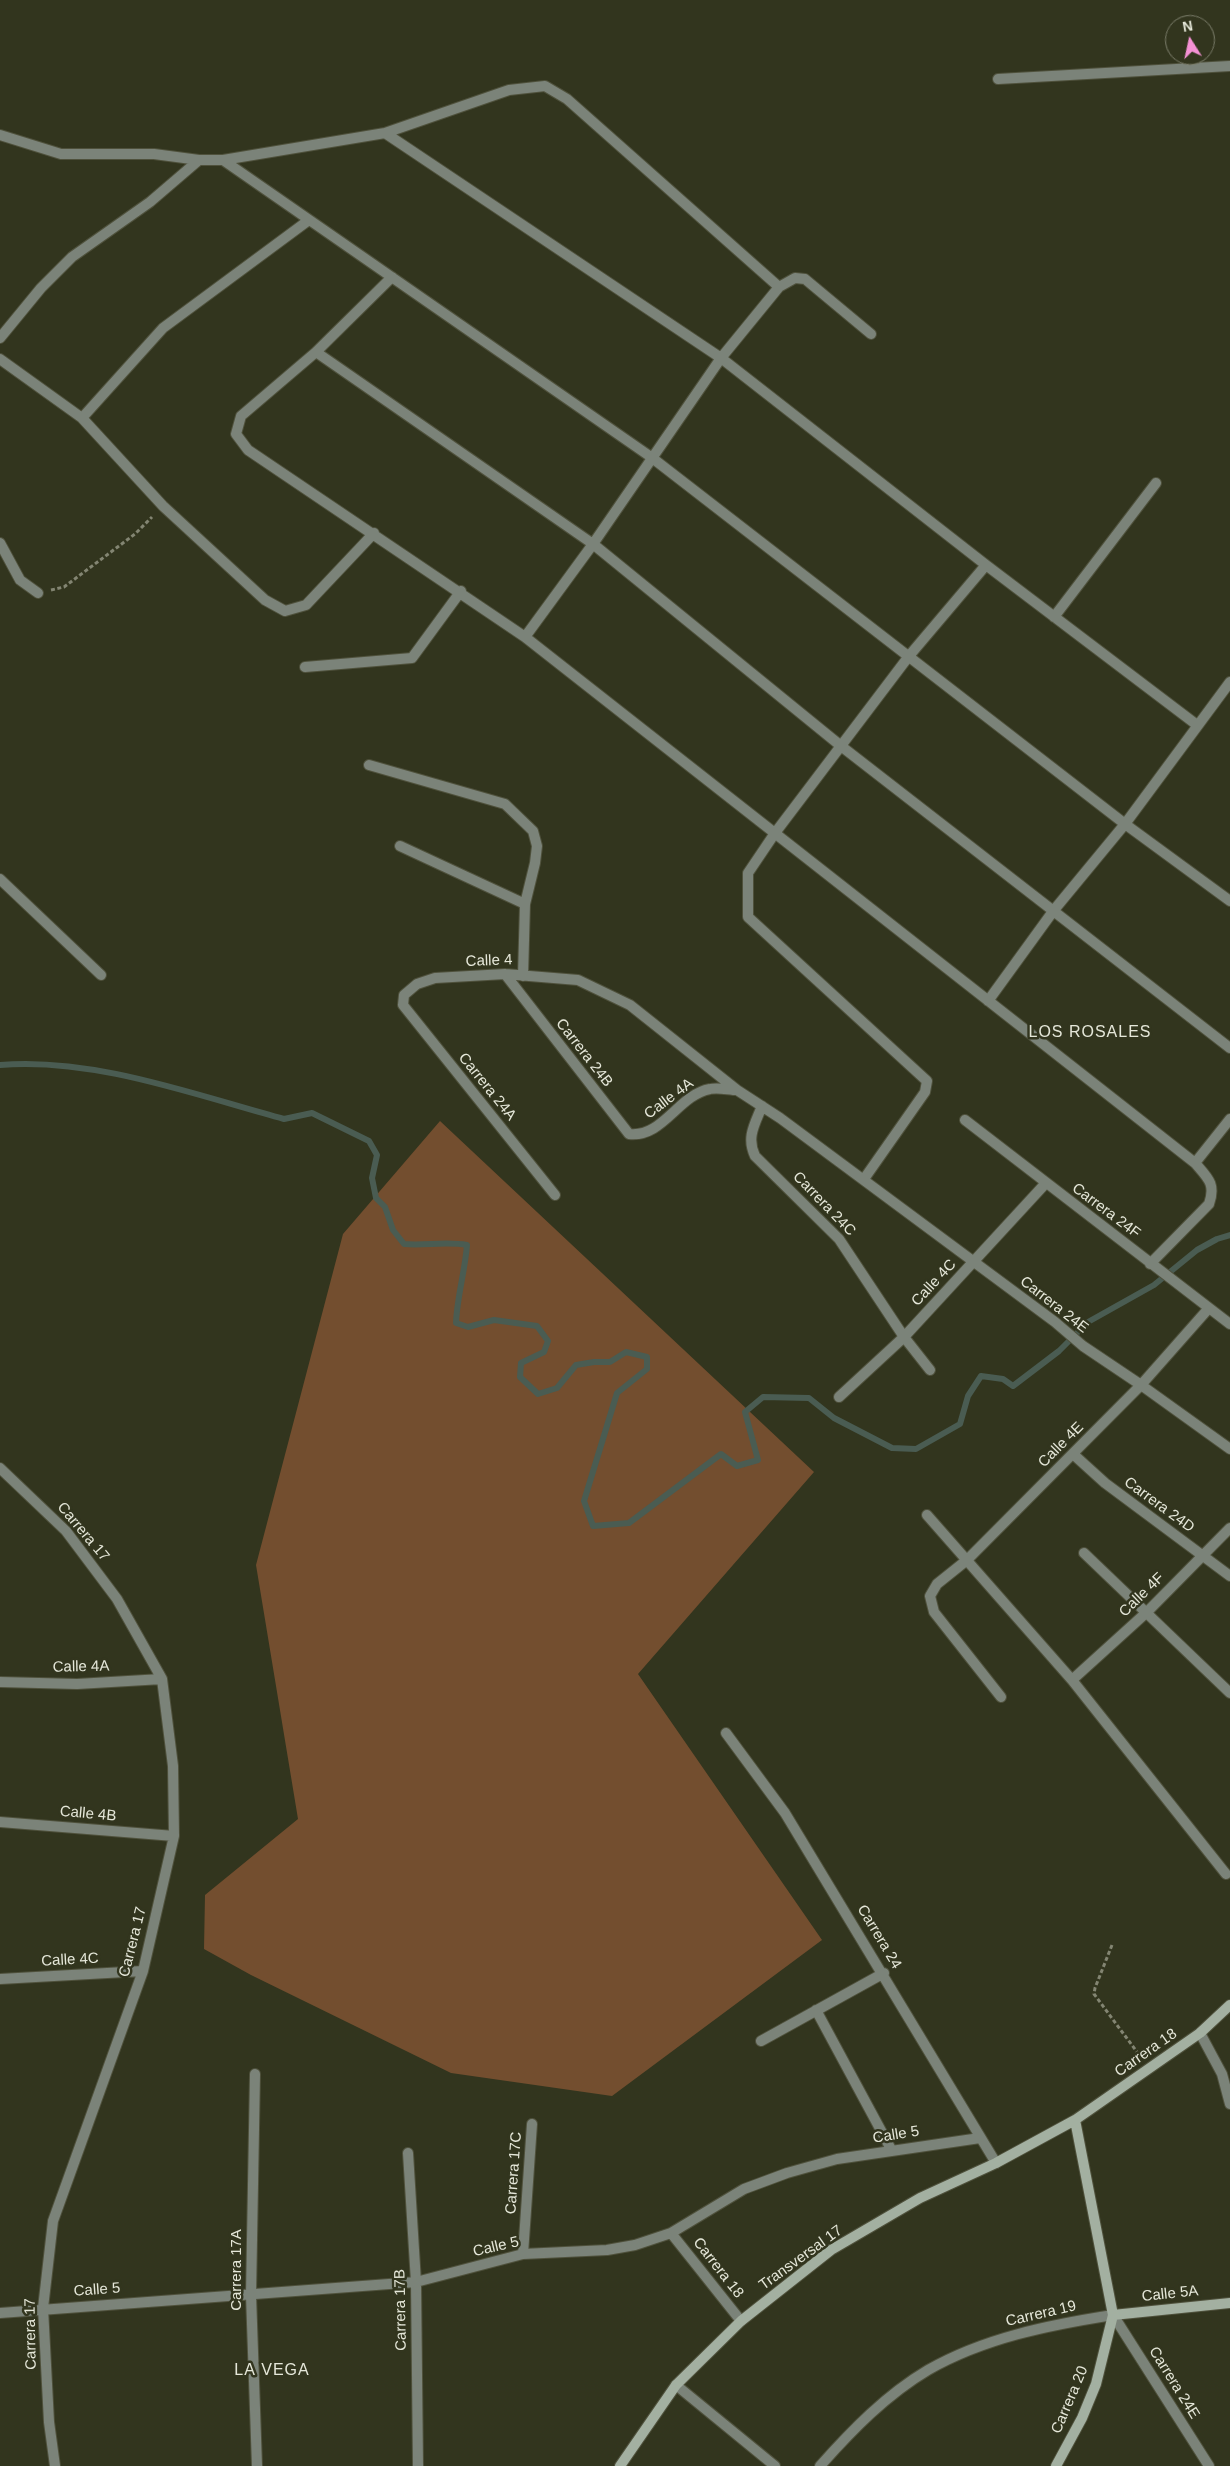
<!DOCTYPE html>
<style>
body{margin:0}
#map{position:relative;width:1230px;height:2466px;overflow:hidden;background:#32351e;font-family:Arial,sans-serif}
canvas{display:block}
.north{position:absolute;left:1165px;top:15px;width:50px;height:50px;box-sizing:border-box;background:#32351e;border:1px solid #7a7c69;border-radius:50%;rotate:350deg;font-size:14px;font-weight:700;line-height:20px;text-align:center;color:#e5e7d9}
.north::after{content:'';display:block;margin:auto;width:18px;height:22px;background:#f491d4;clip-path:polygon(50% 0,100% 100%,50% 72%,0 100%)}
</style>
<div id="map">
<canvas width="1230" height="2466"></canvas>
<div class="north">N</div>
</div>
<script>
const c = document.querySelector('canvas').getContext('2d');
c.lineJoin = 'round';
function fillPath(path, color) {
  c.fillStyle = color;
  c.fill(path, 'evenodd');
}
function trace(path, color, width, dash) {
  c.strokeStyle = color;
  c.lineWidth = width;
  c.lineCap = dash ? 'butt' : 'round';
  c.setLineDash(dash || []);
  c.stroke(path);
}
function drawText(font, color, halo, rows, align = 'center') {
  c.font = font + ' Arial,sans-serif';
  c.lineWidth = 5;
  c.setLineDash([]);
  c.textBaseline = 'middle';
  c.strokeStyle = halo;
  c.fillStyle = color;
  for (const [text, x, y, turn = 0] of rows) {
    c.save();
    c.translate(x, y);
    c.rotate((+turn || 0) * Math.PI / 180);
    c.textAlign = isNaN(turn) ? turn : align;
    if (halo) c.strokeText(text, 0, 0);
    c.fillText(text, 0, 0);
    c.restore();
  }
}
const green = new Path2D(`
 M440,1121L814,1472L638,1674L822,1940L612,2096L451,2073L251,1975L204,1949L205,1895L298,1819L256,1565L343,1234Z`);
const stream = new Path2D(`
 M0,1065C93,1057 195,1095 284,1119L312,1113L369,1141L377,1155L372,1178L376,1198L385,1207L393,1230L404,1244C425,1246 446,1241 467,1245C465,1271 457,1297 456,1323L468,1327L494,1320L537,1326L548,1341L544,1352L521,1363L520,1377L538,1394L557,1388L576,1365L594,1362H610L626,1352L647,1357V1369L617,1393L584,1501L593,1526L629,1523L721,1454L737,1466L758,1460L745,1412L763,1397L809,1398L834,1418L892,1448L916,1449L960,1424L968,1396L981,1376L1003,1379L1013,1386L1059,1351L1088,1322L1154,1285L1197,1250L1217,1239L1230,1235`);
const path = new Path2D(`
 M51,590L64,587L135,534L152,517
 M1112,1945L1095,1988L1094,1994L1140,2056`);
const street = new Path2D(`
 M998,79L1230,66
 M385,133L721,358L986,565L1197,725
 M0,135L61,154H154L199,160H223L385,133L509,90L545,86L567,99L779,287
 M223,160L651,457L1125,824L1230,901
 M392,277L316,352L241,416L236,434L248,450L525,637L1195,1163C1208,1178 1216,1184 1209,1204L1150,1264
 M0,338L41,288L72,257L150,202L199,160
 M316,352L593,544L841,746L1230,1048
 M0,359L82,418L163,506L265,600L285,611L306,605L374,533
 M82,418L163,328L309,220
 M0,543L20,580L38,593
 M1054,617L1156,483
 M525,637L593,544L721,358L779,287L795,278L805,279L871,334
 M305,667L412,658L461,591
 M369,765L505,804L533,831L537,846L535,863L525,904L523,976
 M400,846L525,904
 M0,879L101,975
 M505,974L629,1134C663,1138 678,1095 710,1089C718,1087 729,1090 737,1090
 M988,1001L1054,910L1125,824L1230,682
 M762,1106C755,1124 746,1137 755,1156L839,1239L904,1337L930,1370
 M965,1120L1230,1324
 M1195,1163L1230,1119
 M864,1179L925,1092L927,1081L748,917V873L775,833L909,656L986,565
 M555,1195L403,1005L404,995L417,984L435,978L505,974L578,980L630,1005L737,1090L780,1118L1055,1322L1083,1346L1141,1385L1230,1449
 M839,1397L904,1337L1045,1184
 M1073,1454L1105,1483L1230,1576
 M0,1468L66,1531L117,1599L162,1679L173,1766L174,1836L143,1971L53,2221L43,2308L49,2422L55,2466
 M927,1515L1072,1680L1226,1874
 M1084,1553L1230,1693
 M1072,1680L1147,1612L1230,1528
 M0,1682L77,1684L162,1679
 M1001,1697L934,1612L930,1596L937,1584L967,1560L1141,1385L1209,1308
 M726,1733L785,1813L996,2163
 M0,1822L174,1836
 M0,1979L143,1971
 M816,2010L892,2151
 M1200,2033L1222,2074L1230,2104
 M761,2041L884,1973
 M255,2074L251,2295L257,2466
 M408,2153L416,2282L418,2466
 M671,2233L741,2321
 M523,2254L532,2124
 M0,2313L416,2282L523,2254L607,2250L635,2245L671,2233L744,2189L787,2173L837,2159L980,2138
 M676,2385L775,2466
 M820,2466C852,2430 886,2395 928,2370C984,2338 1049,2325 1113,2315L1209,2466`);
const secondary = new Path2D(`
 M1113,2315L1230,2303
 M620,2466L676,2385L741,2321L831,2250L920,2198L996,2163L1075,2120L1200,2033L1230,2005
 M1056,2466L1082,2418L1096,2384L1113,2315L1075,2120`);
const streetNames = [
 ["Calle 4",489,961,-2],
 ["Carrera 24B",584,1053,52],
 ["Carrera 24A",487,1087,51],
 ["Calle 4A",669,1099,-37],
 ["Carrera 24C",824,1204,46],
 ["Carrera 24F",1106,1211,37],
 ["Calle 4C",934,1283,-47],
 ["Carrera 24E",1054,1305,38],
 ["Calle 4E",1061,1445,-45],
 ["Carrera 24D",1159,1505,36],
 ["Carrera 17",83,1532,50],
 ["Calle 4F",1142,1595,-44],
 ["Calle 4A",81,1667,-1],
 ["Calle 4B",88,1814,5],
 ["Carrera 24",879,1937,59],
 ["Carrera 17",133,1942,-76],
 ["Calle 4C",70,1960,-3],
 ["Carrera 18",1146,2053,-35],
 ["Calle 5",896,2135,-9],
 ["Carrera 17C",514,2173,-86],
 ["Calle 5",496,2247,-13],
 ["Transversal 17",801,2258,-36],
 ["Carrera 18",718,2268,52],
 ["Carrera 17A",237,2270,-90],
 ["Calle 5",97,2290,-4],
 ["Calle 5A",1170,2294,-6],
 ["Carrera 17B",401,2310,-91],
 ["Carrera 19",1041,2314,-13],
 ["Carrera 17",31,2334,-91],
 ["Carrera 24E",1174,2383,58],
 ["Carrera 20",1070,2400,-67]
];
const neighbourhoodNames = [
 ["LOS ROSALES",1090,1033],
 ["LA VEGA",272,2371]
];
fillPath(green, '#734e2f');
trace(stream, '#4a5c52', 6);
trace(street, '#4f513c', 12);
trace(secondary, '#4f513c', 12);
trace(path, '#838572', 3, [4, 2.5]);
trace(street, '#7b8379', 10);
trace(secondary, '#a3b0a1', 10);
drawText('15px', '#e5e7d9', '#32351e', streetNames);
c.letterSpacing = '1px';
drawText('16px', '#e5e7d9', '#32351e', neighbourhoodNames);
c.letterSpacing = '0px';
</script>
